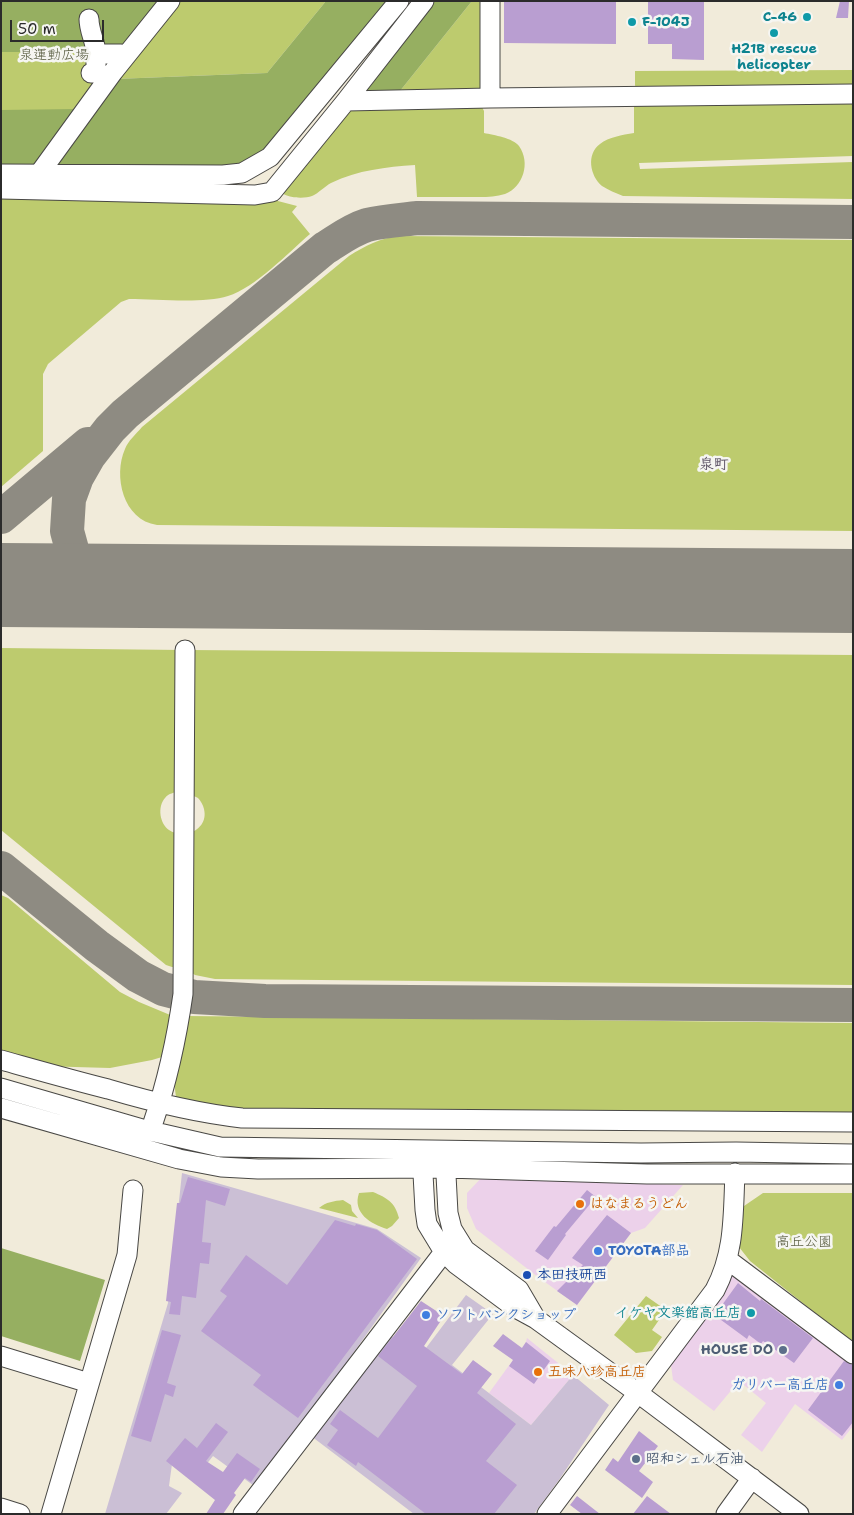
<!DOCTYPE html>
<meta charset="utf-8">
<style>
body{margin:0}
#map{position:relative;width:854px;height:1515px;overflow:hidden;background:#f1ebda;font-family:"Shantell Sans",sans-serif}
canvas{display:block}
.frame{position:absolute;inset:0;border:2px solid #2b2b2b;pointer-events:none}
.scale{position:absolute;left:10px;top:20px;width:94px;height:22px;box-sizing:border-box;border:2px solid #2b2b2b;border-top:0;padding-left:6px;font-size:15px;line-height:18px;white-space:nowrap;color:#2b2b2b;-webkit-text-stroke:4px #f6f6f2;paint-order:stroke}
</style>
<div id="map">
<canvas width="854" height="1515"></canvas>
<div class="frame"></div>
<div class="scale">50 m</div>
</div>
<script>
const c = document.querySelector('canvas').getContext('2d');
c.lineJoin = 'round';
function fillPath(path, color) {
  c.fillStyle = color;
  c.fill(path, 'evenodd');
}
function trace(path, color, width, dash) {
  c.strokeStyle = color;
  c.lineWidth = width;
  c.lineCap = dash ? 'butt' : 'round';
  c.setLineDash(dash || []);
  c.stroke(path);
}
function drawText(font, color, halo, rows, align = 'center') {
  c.font = font + ' "Shantell Sans","Klee One",sans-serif';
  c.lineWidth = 5;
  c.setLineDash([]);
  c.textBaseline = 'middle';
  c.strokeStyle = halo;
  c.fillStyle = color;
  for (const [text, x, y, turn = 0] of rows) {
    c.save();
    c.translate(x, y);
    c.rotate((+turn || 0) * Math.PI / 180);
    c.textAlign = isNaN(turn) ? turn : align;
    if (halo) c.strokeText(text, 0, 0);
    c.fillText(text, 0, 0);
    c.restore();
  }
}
const built = new Path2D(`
 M485,1174L610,1182L683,1185L645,1228L631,1233L577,1305L538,1277L476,1229L467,1208V1193Z
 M730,1262L853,1357V1426L842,1440L795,1404L762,1452L741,1435L766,1403L739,1381L714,1411L673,1380L670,1358Z
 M527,1338L573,1375L531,1425L489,1393L526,1342Z`);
const industrial = new Path2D(`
 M182,1173L377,1229L421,1258L257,1488L213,1456L193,1481L172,1464L169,1486L182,1493L166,1514H105L168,1303Z
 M466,1295L493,1314L452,1365L531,1425L573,1375L609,1405L559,1480L534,1514H414L311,1436L387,1333L420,1356Z`);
const green = new Path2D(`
 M1,1H326L267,73L115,79L39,165L1,164Z
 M472,1H489L482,89L396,96Z
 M853,56V89H636L635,85V71L852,70Z
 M853,99V156L639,163L640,169L853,162V199L623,196C616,193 608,190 602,186C590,176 586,154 600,144C609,137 622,135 634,133V105Z
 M481,105L484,111V133C494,135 513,138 519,146C531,163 523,187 505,194C493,198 479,197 467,197C450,197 433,197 417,197L415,165C386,167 358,170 331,183C325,186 319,193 312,196C304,199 288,198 282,193L346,109Z
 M1,196L274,200L297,206L292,212L310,234C289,252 255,288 228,296C203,304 157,299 129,299L121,302L48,364L43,374V451L1,487Z
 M400,236L853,240V531L157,525C123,520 113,476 125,449C128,441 136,434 142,427L349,256C365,246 380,238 400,236Z
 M1,648L182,650L179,791C174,793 169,793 165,798C157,807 160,824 169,830C173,833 177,833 181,834L176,967H172L166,965L1,830Z
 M188,650L853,655V985L215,979L195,975L189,971L188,834C199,830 207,822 204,809C203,805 201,801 198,798C195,796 190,795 186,793Z
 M1,895L8,898L120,992L139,1002L175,1017L166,1051L162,1057L152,1060L110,1068L40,1066L1,1055Z
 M187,1016L853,1023V1119L247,1115L180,1102L176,1097L174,1082Z
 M373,1192C387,1198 395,1202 399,1218L392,1226L387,1229C371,1224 352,1213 359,1193Z
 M763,1193H853V1343L750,1261L739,1247L744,1206Z
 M343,1200L351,1205L352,1211L358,1218L319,1208C326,1202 334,1201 343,1200Z
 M646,1296L666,1310L652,1330L662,1337L652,1351L636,1353L614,1335Z`);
const forest = new Path2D(`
 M1,1H161L122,52H1Z
 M326,1H390L274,145L252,161L229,166H50L115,79L267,73Z
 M429,1H472L396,96L365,97L360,89Z
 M77,109L39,165L2,164L1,163V110Z
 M1,1248L105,1280L80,1361L1,1336Z`);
const taxiway = new Path2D(`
 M1,517L88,444
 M133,586L112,583L89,570L73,553L67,531L69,499L77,477L89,456L110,429L125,414L325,248C338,240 351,230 367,225C383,221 401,220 418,218L853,222
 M1,868L97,946L138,976L163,989L194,997L265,1001L853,1005`);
const runway = new Path2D(`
 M1,585L853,591`);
const building = new Path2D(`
 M504,1H616V44L504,43Z
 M648,1H704V60L672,59V44H648Z
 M840,1H849L848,18H836Z
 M188,1177L230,1189L225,1206L206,1200L202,1242L211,1243L209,1264L200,1263L196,1298L182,1296L180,1315L169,1314L171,1302L166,1301L177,1203H180Z
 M587,1190L596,1197L565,1234L566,1235L548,1260L535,1251L554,1226L556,1227Z
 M607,1215L631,1233L577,1305L557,1291L583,1265L572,1258Z
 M335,1220L355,1226L356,1224L377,1230L417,1259L298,1418L253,1385L261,1375L201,1331L227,1296L220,1291L246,1255L287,1285Z
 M738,1283L760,1301L761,1299L813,1338L794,1363L763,1341L761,1344L749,1335L747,1339L717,1317L719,1314L717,1312Z
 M421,1301L444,1316L424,1346L462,1374L473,1360L492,1374L477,1393L516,1424L486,1461L517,1485L494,1514H426L358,1462L356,1466L327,1445L338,1430L330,1424L340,1410L378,1438L417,1386L378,1356Z
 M162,1330L181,1335L167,1383L176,1386L173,1397L165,1394L151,1442L131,1436Z
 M503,1334L522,1348L526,1342L550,1361L534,1384L509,1366L513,1360L493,1346Z
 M844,1361L853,1365V1422L842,1436L808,1410Z
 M216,1423L228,1432L206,1461L223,1472L237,1453L260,1469L251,1482L245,1478L234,1493L236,1495L223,1514H206L215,1500L166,1461L185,1438L197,1448Z
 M639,1431L658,1446L639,1471L653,1482L642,1498L605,1470L613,1458L618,1462Z
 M577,1496L600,1514H582L570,1505Z
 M647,1496L671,1514H633Z`);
const minor = new Path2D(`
 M89,19C89,32 96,42 96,54
 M91,73H96V54H121L125,57
 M490,98V1
 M346,101L490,98L853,94
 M1,174L223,175L242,173L270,157L399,1
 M39,174L113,72L170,1
 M1,189L255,195L272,192L346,101L424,1
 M1,1060C37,1070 72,1080 108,1089C152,1102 196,1113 242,1118L853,1122
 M1,1088L146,1130L220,1147L641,1153L736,1152L853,1154
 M1,1108L179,1159L221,1167L258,1169L446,1168L647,1174H853
 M153,1123C167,1082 177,1036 183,994L185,650
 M422,1156L425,1210L427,1224L444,1252L456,1264L514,1307L536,1319L638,1393L799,1514
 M445,1156L448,1213L452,1229L465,1250L519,1290L536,1319
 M728,1260L853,1354
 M1,1356L89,1383
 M1,1508L20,1514
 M51,1514L127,1255L133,1190
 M243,1514L444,1252
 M547,1514L715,1290C735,1252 733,1215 735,1173
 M726,1514L752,1478`);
const markers = [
 [807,17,5,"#0f9aa8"],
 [632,22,5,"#0f9aa8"],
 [774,33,5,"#0f9aa8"],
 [580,1204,5,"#e8710a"],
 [598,1251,5,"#3f7fe0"],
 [527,1275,5,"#1a4fb4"],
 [751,1313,5,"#0f9aa8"],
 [426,1315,5,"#3f7fe0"],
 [783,1350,5,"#5c6f8a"],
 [538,1372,5,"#e8710a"],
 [839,1385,5,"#3f7fe0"],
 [636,1459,5,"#5c6f8a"]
];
const cultureNames = [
 ["C-46",797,17],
 ["F-104J",642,22,"left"],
 ["H21B rescue",774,49,"center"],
 ["helicopter",774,65,"center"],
 ["イケヤ文楽館高丘店",741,1313]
];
const parkNames = [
 ["泉運動広場",54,55],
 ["高丘公園",804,1242]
];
const foodNames = [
 ["はなまるうどん",590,1204],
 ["五味八珍高丘店",548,1372]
];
const shopNames = [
 ["TOYOTA部品",608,1251],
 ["ソフトバンクショップ",436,1315],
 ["ガリバー高丘店",829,1385,"right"]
];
const transitNames = [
 ["本田技研西",537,1275]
];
const serviceNames = [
 ["HOUSE DO",773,1350],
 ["昭和シェル石油",646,1459,"left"]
];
const neighbourhoodNames = [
 ["泉町",714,465]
];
fillPath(built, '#ecd1ea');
fillPath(industrial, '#cbbfd5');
fillPath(green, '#bdcb6e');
fillPath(forest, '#96af61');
trace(taxiway, '#8e8b82', 34);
trace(runway, '#8e8b82', 84);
fillPath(building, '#b99ed1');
trace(minor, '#494845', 21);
trace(minor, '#fff', 19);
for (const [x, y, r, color] of markers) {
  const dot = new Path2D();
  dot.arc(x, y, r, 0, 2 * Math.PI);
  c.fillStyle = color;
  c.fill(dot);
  trace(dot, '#f6f6f2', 2);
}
drawText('bold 14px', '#0d838f', '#f6f6f2', cultureNames, 'right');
drawText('14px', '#575b3f', '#f6f6f2', parkNames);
drawText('bold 14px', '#c56008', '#f6f6f2', foodNames, 'left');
drawText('bold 14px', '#366cbe', '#f6f6f2', shopNames, 'left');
drawText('bold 14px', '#164399', '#f6f6f2', transitNames, 'left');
drawText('bold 14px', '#4e5e75', '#f6f6f2', serviceNames, 'right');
drawText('bold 15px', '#5d5365', '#f6f6f2', neighbourhoodNames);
</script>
